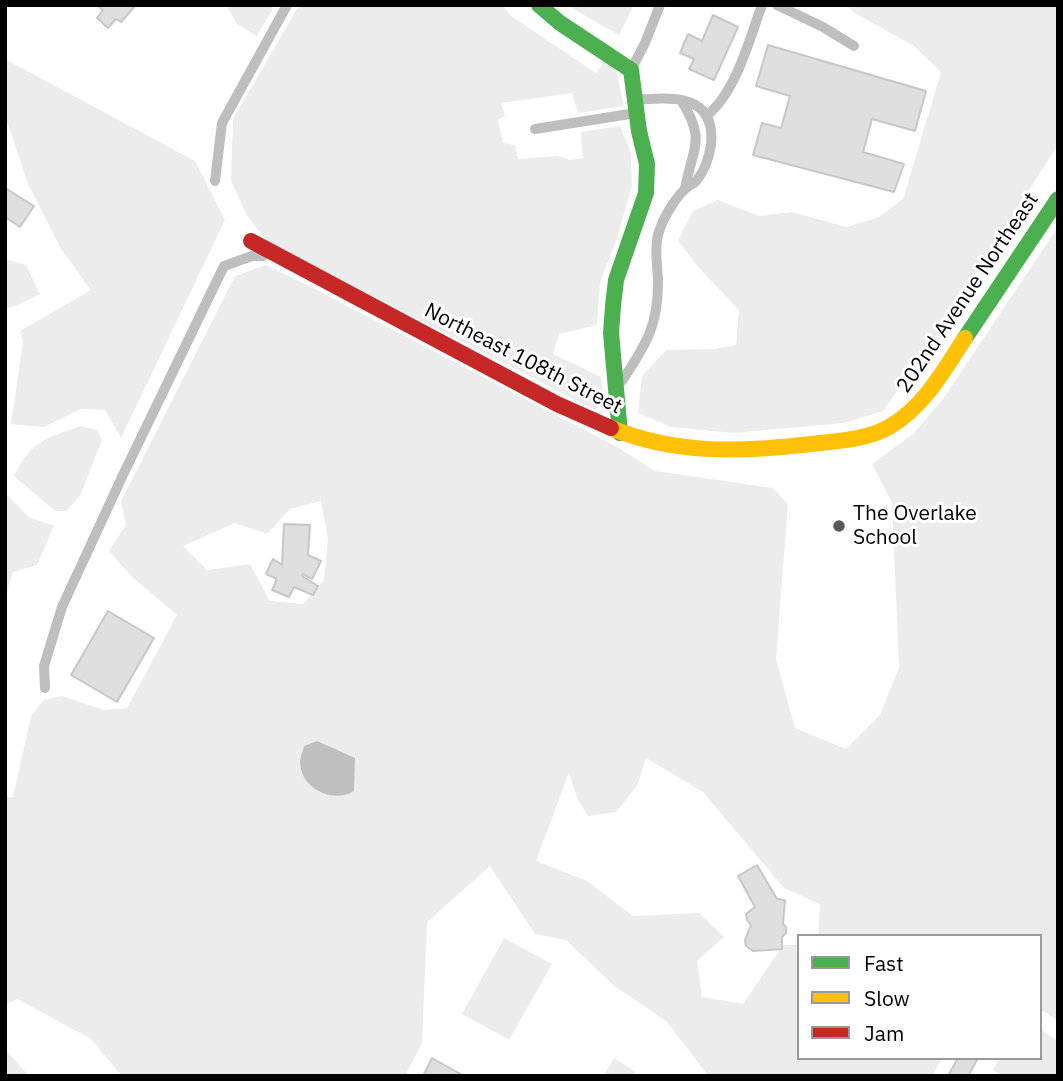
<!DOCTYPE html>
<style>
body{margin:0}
#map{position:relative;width:1063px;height:1081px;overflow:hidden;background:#fff;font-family:"IBM Plex Sans",sans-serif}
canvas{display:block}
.frame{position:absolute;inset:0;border:7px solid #000;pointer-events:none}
.legend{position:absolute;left:797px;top:934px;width:245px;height:126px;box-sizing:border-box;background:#fff;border:2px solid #999;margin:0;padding:9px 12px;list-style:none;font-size:21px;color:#000}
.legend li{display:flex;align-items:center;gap:14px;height:35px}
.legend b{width:35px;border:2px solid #999}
</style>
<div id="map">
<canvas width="1063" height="1081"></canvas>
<div class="frame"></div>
<ul class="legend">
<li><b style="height:9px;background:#4caf50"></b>Fast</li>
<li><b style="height:9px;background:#ffc107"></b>Slow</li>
<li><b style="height:9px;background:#c62828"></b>Jam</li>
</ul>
</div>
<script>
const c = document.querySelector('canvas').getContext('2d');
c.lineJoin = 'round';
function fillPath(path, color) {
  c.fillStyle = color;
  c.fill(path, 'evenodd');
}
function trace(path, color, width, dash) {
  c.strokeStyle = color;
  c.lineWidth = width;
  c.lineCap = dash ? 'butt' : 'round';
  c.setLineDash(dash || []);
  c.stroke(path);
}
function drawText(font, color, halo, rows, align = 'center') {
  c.font = font + ' "IBM Plex Sans",sans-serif';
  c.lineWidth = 6;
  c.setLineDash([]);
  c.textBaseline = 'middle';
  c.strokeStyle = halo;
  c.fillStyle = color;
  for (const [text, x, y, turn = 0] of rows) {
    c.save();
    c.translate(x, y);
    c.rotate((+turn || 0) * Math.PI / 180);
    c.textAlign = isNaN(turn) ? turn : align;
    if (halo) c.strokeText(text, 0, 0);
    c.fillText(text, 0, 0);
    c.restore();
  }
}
const green = new Path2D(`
 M226,5H275L257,36L237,24Z
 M299,5H502L511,16L596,73L607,58L616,70L624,106L578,113L572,93L501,103L505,116L498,120L503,143L515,145L518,159L558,156L570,160L583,158L581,132L620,126L631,153L632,186L617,238L600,282L597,325L559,334L553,354L601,377L604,401L595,410L268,242L247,216L231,181L233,119Z
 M566,5H634L619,35Z
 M846,5H1058V145L925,353L883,411L844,423L734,433L671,427L638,413L642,376L666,350L715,349L736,345L739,310L698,267L678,240L693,211L718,200L759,216L792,212L846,227L879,217L903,199L941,72L914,46L853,12Z
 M5,59L195,161L225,220L121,438L105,410L81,409L44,427L11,424L23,342L20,331L91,290L61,249L28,184L5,115Z
 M1058,227L1057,1020L1040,1009V936H818L820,904L784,888L703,792L646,758L637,786L616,812L588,816L578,800L569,773L536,861L587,881L633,916L699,913L724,937L697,961L702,997L743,1004L783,945H799V1058H942L932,1076L708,1075L666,1021L613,985L566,940L535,934L490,866L427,922L422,1043L405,1076H122L91,1039L17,999L5,1005V798L13,797L31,716L44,700L62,696L104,710L127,708L177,615L131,576L109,551L126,525L121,501L235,276L266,265L311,287L619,448L655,471L773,488L788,504L776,659L795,728L846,749L880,715L899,668L892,503L872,464L913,434L943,399ZM321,501L328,539L324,580L303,604L270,601L250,564L207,570L183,546L235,523L267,534L290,509Z
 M5,259L26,265L40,294L16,306L5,308Z
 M81,426L97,430L102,440L80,496L66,511H55L14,476C31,441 46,438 81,426Z
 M5,493L29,517L54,526L37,565L13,572L5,599Z
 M504,938L552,964L509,1040L462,1014Z
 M1040,1029L1058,1041V1076H1004L993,1070L1000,1058H1040Z
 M5,1049L29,1076H5Z
 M614,1058L636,1072L633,1076H603Z`);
const water = new Path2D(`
 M317,741L355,758L354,791C334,804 301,789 300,763C300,758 303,751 304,746Z`);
const building = new Path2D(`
 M96,5H136L121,22L116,19L108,28L97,18L103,10Z
 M713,15L738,27L714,80L689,69L694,59L680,53L688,34L702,41Z
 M768,45L926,91L915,131L872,119L863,152L904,164L894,192L753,155L762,123L781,128L790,96L756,86Z
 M5,188L34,206L20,227L5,217Z
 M284,524L310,525L308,555L321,561L312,579L303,574L302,576L318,586L313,595L294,587L289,597L272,590L277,579L266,574L273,559L282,565Z
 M108,611L154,638L117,702L71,675Z
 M757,865L777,899L785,900L783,924L786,927V933L782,937V949L753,951L746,946L745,940L751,925L747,920L746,914L755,907L738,876Z
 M432,1058L464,1076H423Z
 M958,1058H978L968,1076H948Z`);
const lane = new Path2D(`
 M777,5L823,27L854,46
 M631,70L645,43L660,5
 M681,100C707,141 692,148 685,189
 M706,116C736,93 749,40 762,5
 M535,129L636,113
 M215,181L222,123L287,5
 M622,381C645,346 658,327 658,283C658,268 654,250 658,235C662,220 673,201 685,189C688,186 694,184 697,180C705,170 709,157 711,145C716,95 674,96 636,100
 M45,688L44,666L62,607L122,477L224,266L252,256H263`);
const fast = new Path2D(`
 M539,5L560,23L631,70L639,131L647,164L646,193L616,280L613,306L611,333L620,433
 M965,338L1058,199`);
const slow = new Path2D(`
 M611,428C677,455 742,452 811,444C838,441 866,440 889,427C924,407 944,370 965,338`);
const jam = new Path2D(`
 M251,241L557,404L611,428`);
const markers = [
 [839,526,7,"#595959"]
];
const streetNames = [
 ["202nd Avenue Northeast",968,293,-56],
 ["Northeast 108th Street",523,359,27]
];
const poiNames = [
 ["The Overlake",853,514],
 ["School",853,538]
];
fillPath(green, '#ececec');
fillPath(water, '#bfbfbf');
fillPath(building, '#dfdfdf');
trace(building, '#c7c7c7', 2);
trace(lane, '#bebebe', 10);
trace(fast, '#4caf50', 16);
trace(slow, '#ffc107', 16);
trace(jam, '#c62828', 16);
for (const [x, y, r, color] of markers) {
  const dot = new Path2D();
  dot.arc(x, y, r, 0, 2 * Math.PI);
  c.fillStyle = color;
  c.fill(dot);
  trace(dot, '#fff', 2.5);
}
drawText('21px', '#000', '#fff', streetNames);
drawText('21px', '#000', '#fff', poiNames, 'left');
</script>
